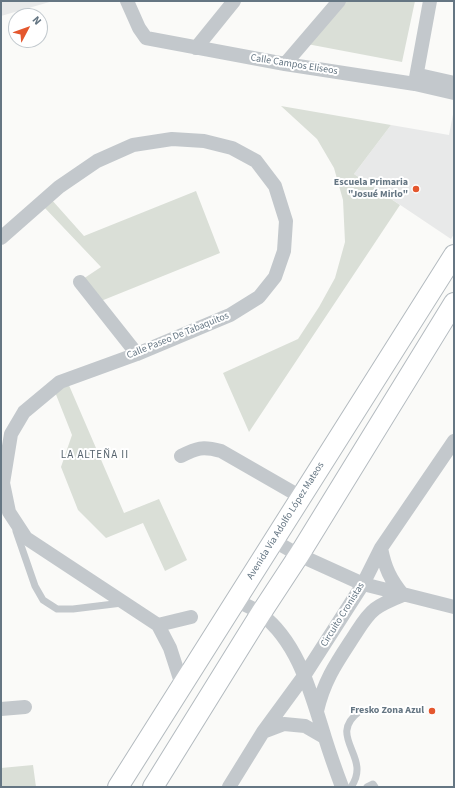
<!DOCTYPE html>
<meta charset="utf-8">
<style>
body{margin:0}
#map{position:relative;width:455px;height:788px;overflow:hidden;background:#fafaf8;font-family:"Source Sans 3",sans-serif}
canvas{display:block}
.frame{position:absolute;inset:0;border:2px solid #657683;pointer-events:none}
.north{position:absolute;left:8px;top:8px;width:40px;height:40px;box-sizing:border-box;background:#fff;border:1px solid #c1c8cd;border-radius:50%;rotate:49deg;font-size:11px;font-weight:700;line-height:16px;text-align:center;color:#657683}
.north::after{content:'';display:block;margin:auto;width:14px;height:18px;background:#e4572e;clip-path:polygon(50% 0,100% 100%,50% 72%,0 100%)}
</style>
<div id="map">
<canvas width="455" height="788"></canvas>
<div class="frame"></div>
<div class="north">N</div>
</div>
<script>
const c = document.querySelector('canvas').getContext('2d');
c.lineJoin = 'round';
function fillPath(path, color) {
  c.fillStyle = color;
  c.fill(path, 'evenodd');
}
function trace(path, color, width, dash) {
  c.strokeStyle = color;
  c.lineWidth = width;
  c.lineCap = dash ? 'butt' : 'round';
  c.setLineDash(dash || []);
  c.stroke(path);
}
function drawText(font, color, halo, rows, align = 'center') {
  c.font = font + ' "Source Sans 3",sans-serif';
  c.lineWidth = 4;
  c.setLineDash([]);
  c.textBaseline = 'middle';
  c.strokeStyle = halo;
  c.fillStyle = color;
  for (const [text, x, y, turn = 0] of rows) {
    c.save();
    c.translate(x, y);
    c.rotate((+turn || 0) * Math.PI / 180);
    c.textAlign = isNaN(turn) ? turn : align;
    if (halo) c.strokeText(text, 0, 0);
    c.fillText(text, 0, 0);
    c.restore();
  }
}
const built = new Path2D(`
 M1,1H53L1,16Z
 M454,109V234L451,239L354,174L391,125L449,135Z`);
const green = new Path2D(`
 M342,1H415L402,62L307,44Z
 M281,106L391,125L354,174L400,205L249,432L223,373L298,339L319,307L335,278L345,242L343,200L334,168L317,139Z
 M196,191L220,253L101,301L83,279L101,267L43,206L51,199L84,236Z
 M68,383L124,513L159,499L187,560L165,571L143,523L106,538L78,510L61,467L72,435L55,392Z
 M33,765L36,787H1V768Z`);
const lane = new Path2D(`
 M16,531L35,586L43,600L57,609H73L122,603
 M351,787C373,756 325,737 360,711
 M367,787L373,784L375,787`);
const street = new Path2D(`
 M127,1L139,28L146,38L285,64L415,84L454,93
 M196,48L234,1
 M285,64L339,1
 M419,75L454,83
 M415,83L430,1
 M1,238L59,187L97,161L133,145L172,139L204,141L232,148L256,161L275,186L286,221L284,251L275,277L259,297L230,315L137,354L60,382L24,412L11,434L3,483L9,512L26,538L158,625L170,648L182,685
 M80,282L137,354
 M181,456C197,448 202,446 221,451L301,497
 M274,541L299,555L363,584L454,607
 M237,601C245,605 254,608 261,614C299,643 311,694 325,738C330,754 336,771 342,787
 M158,625L191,617
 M1,709L25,707
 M317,711C324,680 337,662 354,636C360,627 366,616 375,609C383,603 393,599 403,595C390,579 385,568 381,548
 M263,732L284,724L305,726L324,737
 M229,787L263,732L304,676L363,584L381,548L454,441`);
const secondary = new Path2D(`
 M118,787L454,255
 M153,787L261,613L299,555L454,303`);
const markers = [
 [416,189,4,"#e4572e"],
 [432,711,4,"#e4572e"]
];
const streetNames = [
 ["Calle Campos Eliseos",294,65,9],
 ["Calle Paseo De Tabaquitos",178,336,-22],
 ["Avenida Via Adolfo López Mateos",286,521,-58],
 ["Circuito Cronistas",343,615,-58]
];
const poiNames = [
 ["Escuela Primaria",408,183],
 ["\"Josué Mirlo\"",408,195],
 ["Fresko Zona Azul",424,711]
];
const neighbourhoodNames = [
 ["LA ALTEÑA II",95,456]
];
fillPath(built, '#e8e9e9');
fillPath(green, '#dadfd7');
trace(secondary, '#b3babf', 22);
trace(lane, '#c3c8cc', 7);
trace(street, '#c3c8cc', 14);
trace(secondary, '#fff', 20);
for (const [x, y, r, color] of markers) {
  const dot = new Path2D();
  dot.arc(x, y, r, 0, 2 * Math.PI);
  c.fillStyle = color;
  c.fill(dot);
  trace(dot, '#fff', 1.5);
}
drawText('10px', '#657683', '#fff', streetNames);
drawText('bold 10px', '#657683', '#fff', poiNames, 'right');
c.letterSpacing = '1px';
drawText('11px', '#57646e', '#fff', neighbourhoodNames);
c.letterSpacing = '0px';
</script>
